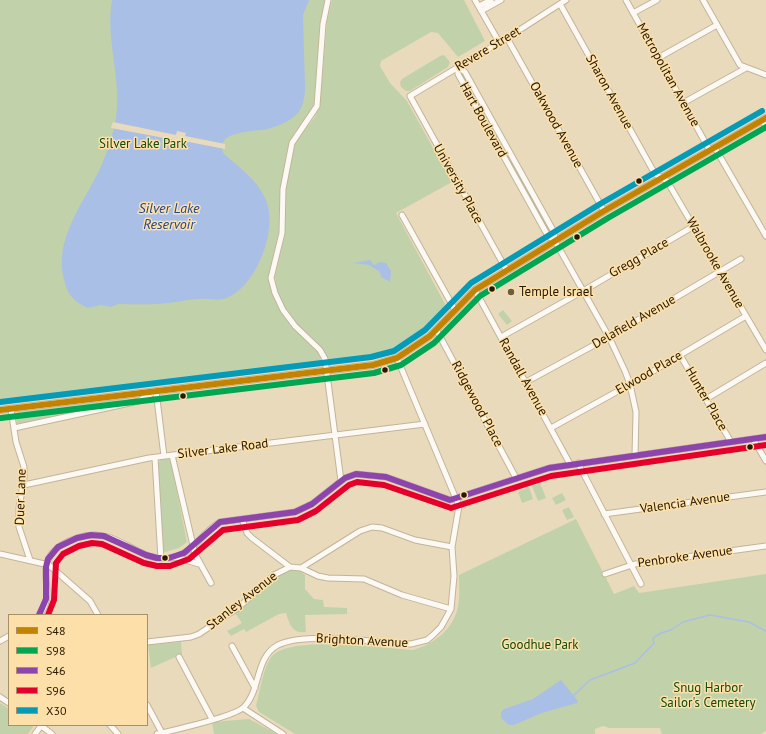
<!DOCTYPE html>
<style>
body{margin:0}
#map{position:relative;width:766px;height:734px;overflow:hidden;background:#eadabc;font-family:"PT Sans",sans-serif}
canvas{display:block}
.legend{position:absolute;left:8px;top:614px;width:140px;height:112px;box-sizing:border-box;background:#fde0a9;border:1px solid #a79065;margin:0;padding:5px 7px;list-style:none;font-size:12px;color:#261900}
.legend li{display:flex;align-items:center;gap:8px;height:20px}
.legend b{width:20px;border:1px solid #a79065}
</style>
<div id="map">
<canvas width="766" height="734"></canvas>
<ul class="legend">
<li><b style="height:5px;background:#c38300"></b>S48</li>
<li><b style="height:5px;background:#00a651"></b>S98</li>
<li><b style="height:5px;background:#8e44ad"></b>S46</li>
<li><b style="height:5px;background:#e4002b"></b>S96</li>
<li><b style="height:5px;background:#049bb9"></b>X30</li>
</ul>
</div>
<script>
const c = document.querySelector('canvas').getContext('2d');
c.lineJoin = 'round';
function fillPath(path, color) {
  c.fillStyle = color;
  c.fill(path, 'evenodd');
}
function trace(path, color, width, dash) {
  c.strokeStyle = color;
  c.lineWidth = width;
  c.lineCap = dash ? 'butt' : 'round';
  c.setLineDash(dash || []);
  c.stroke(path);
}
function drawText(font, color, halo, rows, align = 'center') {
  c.font = font + ' "PT Sans",sans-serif';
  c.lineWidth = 3;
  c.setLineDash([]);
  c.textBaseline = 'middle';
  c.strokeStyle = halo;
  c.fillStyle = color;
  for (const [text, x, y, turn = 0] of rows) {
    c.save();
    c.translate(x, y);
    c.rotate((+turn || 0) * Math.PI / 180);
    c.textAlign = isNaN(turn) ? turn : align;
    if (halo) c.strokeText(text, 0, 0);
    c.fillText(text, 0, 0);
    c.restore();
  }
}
const green = new Path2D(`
 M0,0H326L320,22L314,104L309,115L295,132L287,150L280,190L279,230L269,275L271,291L283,314L297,332L318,351L322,363L0,403Z
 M332,0H464L485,41L458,57L438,33L431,32L381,61L380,66L390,83L407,101L452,182L396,213L445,304C443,311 437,316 433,322C406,354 370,357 332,363L329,362L321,347L296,323L286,310L276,287L275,276L285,235V190L293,151L296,141L315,117L320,105L327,21Z
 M444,55L450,62L448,67L410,91H406L401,87L400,82L402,79L440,56Z
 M462,72L495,130L494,132L460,74Z
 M497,134L524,183V184H522L495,135Z
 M525,186L552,234L551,235L524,188Z
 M503,310L512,321L507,325L498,314Z
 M137,397L19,424L17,423L16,414L18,412Z
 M168,458L171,462L187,542L179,548L165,552L163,551L158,464L160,460Z
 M540,483L546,498L538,501L532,486Z
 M529,487L533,499L522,503L518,492Z
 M562,493L566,500L556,505L552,498Z
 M569,507L574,517L567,520L562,510Z
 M576,519L614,594L634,586L639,593L766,574V731L761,734H662L660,728H609L603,726L595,729V734H295L259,712L256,706C260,692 263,667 272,656C291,635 383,648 413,650C434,644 454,629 458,606C460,596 459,585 459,575Z
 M290,570L300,571L305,575V589L314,599L323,600L324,607L347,608V614L305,615L306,632C292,634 290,625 286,613L279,614L246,632L244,629L231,636L227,631L242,623L235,613L258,592L265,589L273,579Z
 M181,642L182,654L151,668L148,645Z
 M0,703L9,709V725H31L33,727L28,734H0Z
 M249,719L277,734H214L212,722Z`);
const water = new Path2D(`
 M112,0H309L303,15L305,86C305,96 304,105 298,113C291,121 278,126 268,129C255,132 213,130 224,154C239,167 257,180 265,198C279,227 258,283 229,297C219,302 210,298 200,299C189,299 180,302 169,303C153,305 135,304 118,304L111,307L101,305L88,308C76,303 68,296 65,283C51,240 86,201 102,164C108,150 113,134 116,118C122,78 105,40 112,0Z
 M370,260L374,265L380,262L386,263L391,271L390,282L381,277L380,272L369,265L353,263Z
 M561,680L578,701L577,703L542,713L514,725H509L501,718V712L504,709L533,699Z`);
const pier = new Path2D(`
 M113,122L176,135L177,131L186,133L185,136L225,144V149L184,141L183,145L175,143V140L111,128Z`);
const stream = new Path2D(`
 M574,695L590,680L635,663L654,643L653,638L661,633L671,630L683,622L710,615L749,622L766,631`);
const minor = new Path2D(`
 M328,0L323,24L317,106L292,143L283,189L282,233L271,278L275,293L283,310L295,326L320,350L325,359L341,481
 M475,0L499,42
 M626,0L710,151
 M703,0L740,65L766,75
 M560,4L655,174L667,181L766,350
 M479,6L491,0
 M481,11L501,0
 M633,13L657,0
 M507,38L604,211
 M658,58L717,25
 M683,103L746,68
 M762,120L766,127
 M715,148L766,236
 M402,215L455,310
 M555,241L554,232L465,72L458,67V74L548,236L555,241L609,337L625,371L630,384L636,412L635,456
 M507,271L410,96L507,38L566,0
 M475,290L570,464
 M437,331L516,478
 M501,337L583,291L694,226
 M680,355L731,442
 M526,382L609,337L741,259
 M706,399L766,363
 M11,409L16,442L24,467V478L19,508V527L30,560
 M14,428L139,401L156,391L164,456
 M551,428L638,380L746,316
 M753,439L766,461
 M172,455L195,554L211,583
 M155,458L161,559
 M578,463L641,584
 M24,485L149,458L425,424
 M604,514L766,492
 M242,519L247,533L252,538L290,567L301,568L318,576L328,578L364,579L402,595L451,609
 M0,554L49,565L90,601L98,615
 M175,557L199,564
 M301,568L360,531L372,527L382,528L415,540L452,547
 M605,574L635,564L766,546
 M39,615C57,594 36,571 53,552C59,545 68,541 77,538C117,524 136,563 169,558C193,555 201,533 220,522L295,512L312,504L345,478L356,474L386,477L450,500L549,468L766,437
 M0,641L9,636
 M147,642L191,637L199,634L239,607L274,575L290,567
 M232,646L255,688
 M179,657L212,719
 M0,697L9,703
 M147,705L162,733
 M243,708L283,734
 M40,725L52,734
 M110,725L118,734
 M35,734L41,726
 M157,734C174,730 234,717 244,707C261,690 255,657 278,645C307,631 378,643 411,644L427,640L433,635L441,627L451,609L454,576L452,547L459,506L397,358`);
const major = new Path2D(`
 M0,410L373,365L397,358L430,336L475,290L604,211L766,118`);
const bus1 = new Path2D(`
 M0,410L373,365L397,358L430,336L475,290L604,211L766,118`);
const bus2 = new Path2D(`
 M1,418L374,373L401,365L434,343L480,296L608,218L766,127`);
const bus3 = new Path2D(`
 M39,615L46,599V567L48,559L58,547L77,538L91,535L104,536L146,555L157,558H169L184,553L220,522L295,512L312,504L345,478L356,474L386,477L450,500L549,468L766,437`);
const bus4 = new Path2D(`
 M48,615L54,600L56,563L63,554L79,546L92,543L102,544L144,563L157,566H170L189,559L223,530L298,520L316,511L349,485L357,482L384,485L451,508L551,476L766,445`);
const bus5 = new Path2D(`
 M0,402L371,357L394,351L425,330L471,283L600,204L762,111`);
const markers = [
 [639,181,3.5,"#261900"],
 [577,237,3.5,"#261900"],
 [492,289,3.5,"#261900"],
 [511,292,4,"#6b5d42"],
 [385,370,3.5,"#261900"],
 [183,396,3.5,"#261900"],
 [750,447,3.5,"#261900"],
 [464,495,3.5,"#261900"],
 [165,558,3.5,"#261900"]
];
const streetNames = [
 ["Revere Street",488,49,-31],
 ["Metropolitan Avenue",668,75,61],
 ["Sharon Avenue",609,92,61],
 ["Hart Boulevard",483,120,61],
 ["Oakwood Avenue",556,125,61],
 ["University Place",458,184,61],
 ["Gregg Place",639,258,-30],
 ["Walbrooke Avenue",715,263,60],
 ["Delafield Avenue",634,322,-30],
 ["Elwood Place",649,373,-30],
 ["Randall Avenue",523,377,61],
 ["Hunter Place",706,399,60],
 ["Ridgewood Place",477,404,62],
 ["Silver Lake Road",223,449,-7],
 ["Duer Lane",21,497,-88],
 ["Valencia Avenue",685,503,-8],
 ["Penbroke Avenue",685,557,-8],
 ["Stanley Avenue",242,601,-38],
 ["Brighton Avenue",362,641,3]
];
const parkNames = [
 ["Silver Lake Park",143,144],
 ["Goodhue Park",540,645],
 ["Snug Harbor",708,688],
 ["Sailor's Cemetery",708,703]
];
const poiNames = [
 ["Temple Israel",519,292]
];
const waterNames = [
 ["Silver Lake",169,209],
 ["Reservoir",169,225]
];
fillPath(green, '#c1d2aa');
fillPath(water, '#aabfe5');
fillPath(pier, '#eadabc');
trace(stream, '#aabfe5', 1.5);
trace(minor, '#c1b499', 7);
trace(major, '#c1b499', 8);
trace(minor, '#fcf9f5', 5);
trace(major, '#fcf9f5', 6);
trace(bus1, '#c38300', 6);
trace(bus2, '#00a651', 6);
trace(bus3, '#8e44ad', 6);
trace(bus4, '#e4002b', 6);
trace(bus5, '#049bb9', 6);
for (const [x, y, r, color] of markers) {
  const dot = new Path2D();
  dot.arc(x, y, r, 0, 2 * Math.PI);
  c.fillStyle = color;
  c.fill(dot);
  trace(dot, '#fde0a9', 1.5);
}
drawText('13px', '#261900', '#fde0a9', streetNames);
drawText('13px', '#104a0d', '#fde0a9', parkNames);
drawText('13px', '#261900', '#fde0a9', poiNames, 'left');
drawText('italic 14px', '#204692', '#fde0a9', waterNames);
</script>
